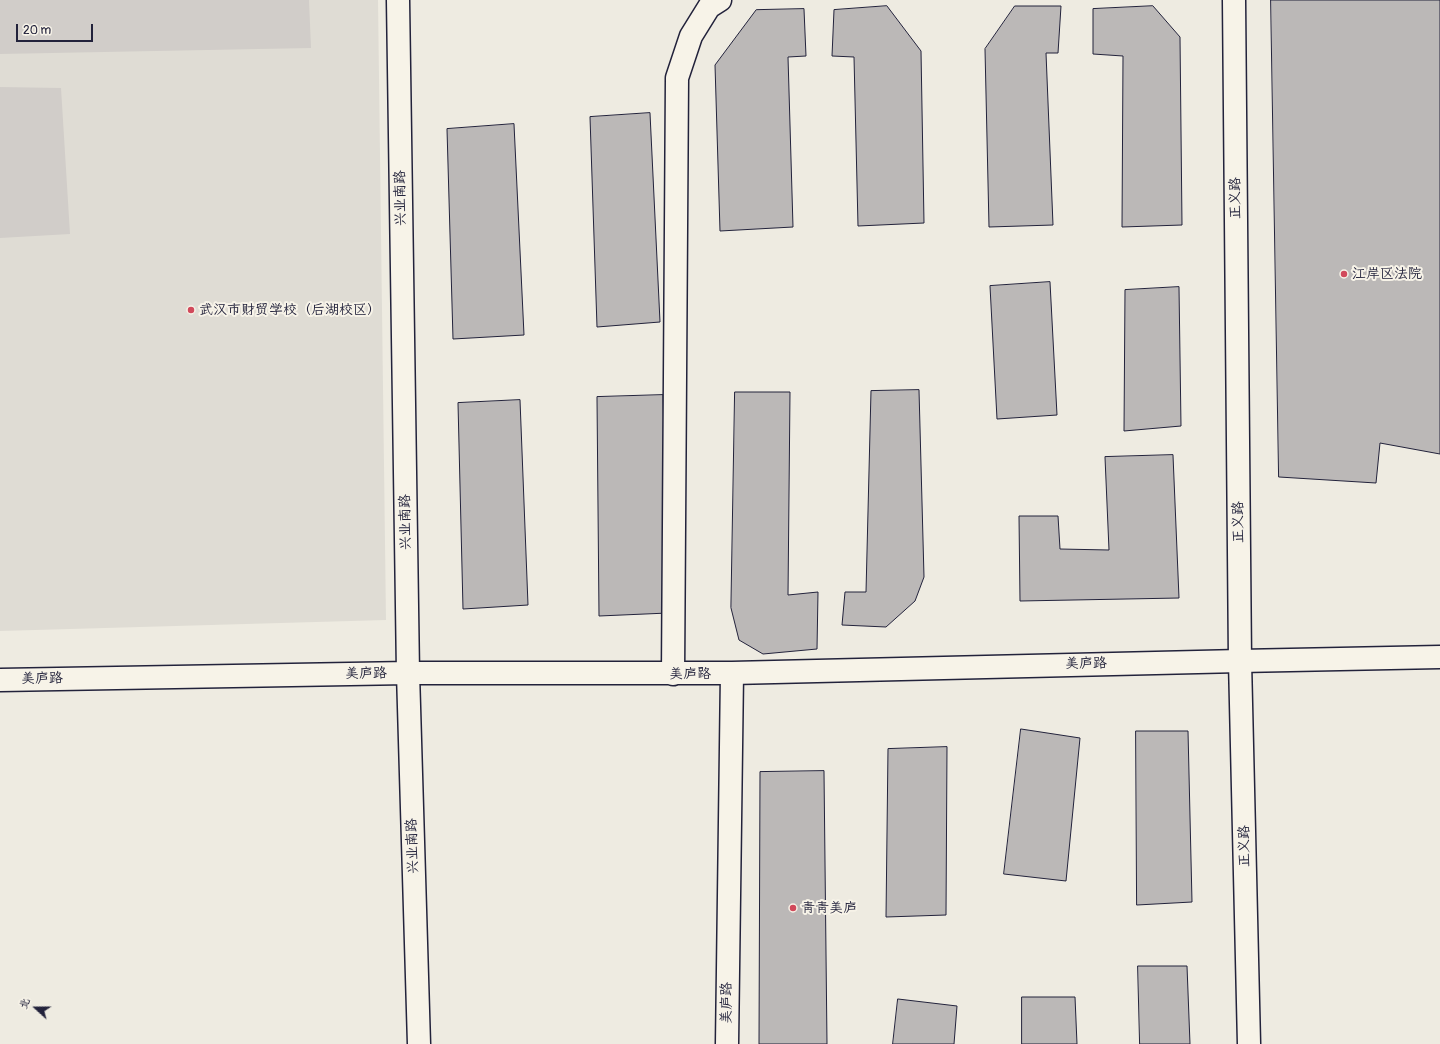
<!DOCTYPE html>
<meta charset="utf-8">
<style>
body{margin:0}
#map{position:relative;width:1440px;height:1044px;overflow:hidden;background:#eeebe1;font-family:Pangolin,"LXGW WenKai TC",sans-serif}
canvas{display:block}
.north{position:absolute;left:16px;top:988px;width:40px;height:40px;-webkit-text-stroke:3px #f7f3e8;paint-order:stroke;rotate:291deg;font-size:11px;font-weight:700;line-height:16px;text-align:center;color:#22223b}
.north::after{content:'';display:block;margin:auto;width:14px;height:18px;background:#22223b;clip-path:polygon(50% 0,100% 100%,50% 72%,0 100%)}
.scale{position:absolute;left:16px;top:24px;width:77px;height:18px;box-sizing:border-box;border:2px solid #22223b;border-top:0;padding-left:5px;font-size:12px;line-height:14px;white-space:nowrap;color:#22223b;-webkit-text-stroke:3px #f7f3e8;paint-order:stroke}
</style>
<div id="map">
<canvas width="1440" height="1044"></canvas>
<div class="north">北</div>
<div class="scale">20 m</div>
</div>
<script>
const c = document.querySelector('canvas').getContext('2d');
c.lineJoin = 'round';
function fillPath(path, color) {
  c.fillStyle = color;
  c.fill(path, 'evenodd');
}
function trace(path, color, width, dash) {
  c.strokeStyle = color;
  c.lineWidth = width;
  c.lineCap = dash ? 'butt' : 'round';
  c.setLineDash(dash || []);
  c.stroke(path);
}
function drawText(font, color, halo, rows, align = 'center') {
  c.font = font + ' Pangolin,"LXGW WenKai TC",sans-serif';
  c.lineWidth = 4;
  c.setLineDash([]);
  c.textBaseline = 'middle';
  c.strokeStyle = halo;
  c.fillStyle = color;
  for (const [text, x, y, turn = 0] of rows) {
    c.save();
    c.translate(x, y);
    c.rotate((+turn || 0) * Math.PI / 180);
    c.textAlign = isNaN(turn) ? turn : align;
    if (halo) c.strokeText(text, 0, 0);
    c.fillText(text, 0, 0);
    c.restore();
  }
}
const built = new Path2D(`
 M0,0H378L386,620L0,631Z`);
const green = new Path2D(`
 M0,0H309L311,48L0,54Z
 M0,87L61,88L70,234L0,238Z`);
const building = new Path2D(`
 M1271,0H1440V454L1380,443L1376,483L1279,477Z
 M887,6L921,51L924,223L858,226L854,57L832,56L834,10Z
 M1015,6H1061L1058,53H1046L1053,225L989,227L985,49Z
 M1153,6L1180,37L1182,225L1122,227L1123,56L1093,54V9Z
 M804,9L806,56L788,57L793,227L720,231L715,65L756,10Z
 M650,113L660,322L597,327L590,117Z
 M514,124L524,335L453,339L447,129Z
 M1050,282L1057,415L997,419L990,286Z
 M1179,287L1181,426L1124,431L1125,290Z
 M919,390L924,577L915,601L886,627L842,625L845,592H866L871,391Z
 M735,392H790L788,595L818,592L817,649L763,654L739,640L731,608Z
 M663,395L668,613L599,616L597,397Z
 M520,400L528,605L463,609L458,403Z
 M1173,455L1179,598L1020,601L1019,516H1058L1060,549L1109,550L1105,457Z
 M1021,729L1080,738L1066,881L1004,874Z
 M1136,731H1188L1192,902L1137,905Z
 M947,747L946,915L886,917L888,749Z
 M824,771L827,1044H759L760,772Z
 M1138,966H1187L1190,1044H1140Z
 M1022,997H1075L1077,1044H1022Z
 M898,999L957,1006L954,1044H893Z`);
const minor = new Path2D(`
 M408,673H732L1240,661L1440,657
 M673,674L677,78L691,36L709,7L720,0
 M727,1044L732,673`);
const tertiary = new Path2D(`
 M398,0L408,673L419,1044
 M1234,0L1240,661L1249,1044
 M0,680L408,673`);
const markers = [
 [1344,274,4,"#d1495b"],
 [191,310,4,"#d1495b"],
 [793,908,4,"#d1495b"]
];
const streetNames = [
 ["兴业南路",401,198,-91],
 ["正义路",1236,198,-91],
 ["兴业南路",406,522,-91],
 ["正义路",1239,522,-91],
 ["美庐路",1086,664,-1],
 ["美庐路",366,674,-1],
 ["美庐路",690,674],
 ["美庐路",42,679,-1],
 ["兴业南路",413,846,-92],
 ["正义路",1245,846,-91],
 ["美庐路",727,1003,-89]
];
const poiNames = [
 ["江岸区法院",1352,274],
 ["武汉市财贸学校（后湖校区）",199,310],
 ["青青美庐",801,908]
];
fillPath(built, '#dfdcd4');
fillPath(green, '#d1cdc9');
fillPath(building, '#bbb8b7');
trace(building, '#22223b', 1);
trace(minor, '#22223b', 25);
trace(tertiary, '#22223b', 25);
trace(minor, '#f7f3e8', 22);
trace(tertiary, '#f7f3e8', 22);
for (const [x, y, r, color] of markers) {
  const dot = new Path2D();
  dot.arc(x, y, r, 0, 2 * Math.PI);
  c.fillStyle = color;
  c.fill(dot);
  trace(dot, '#f7f3e8', 1.5);
}
drawText('14px', '#22223b', '#f7f3e8', streetNames);
drawText('14px', '#22223b', '#f7f3e8', poiNames, 'left');
</script>
